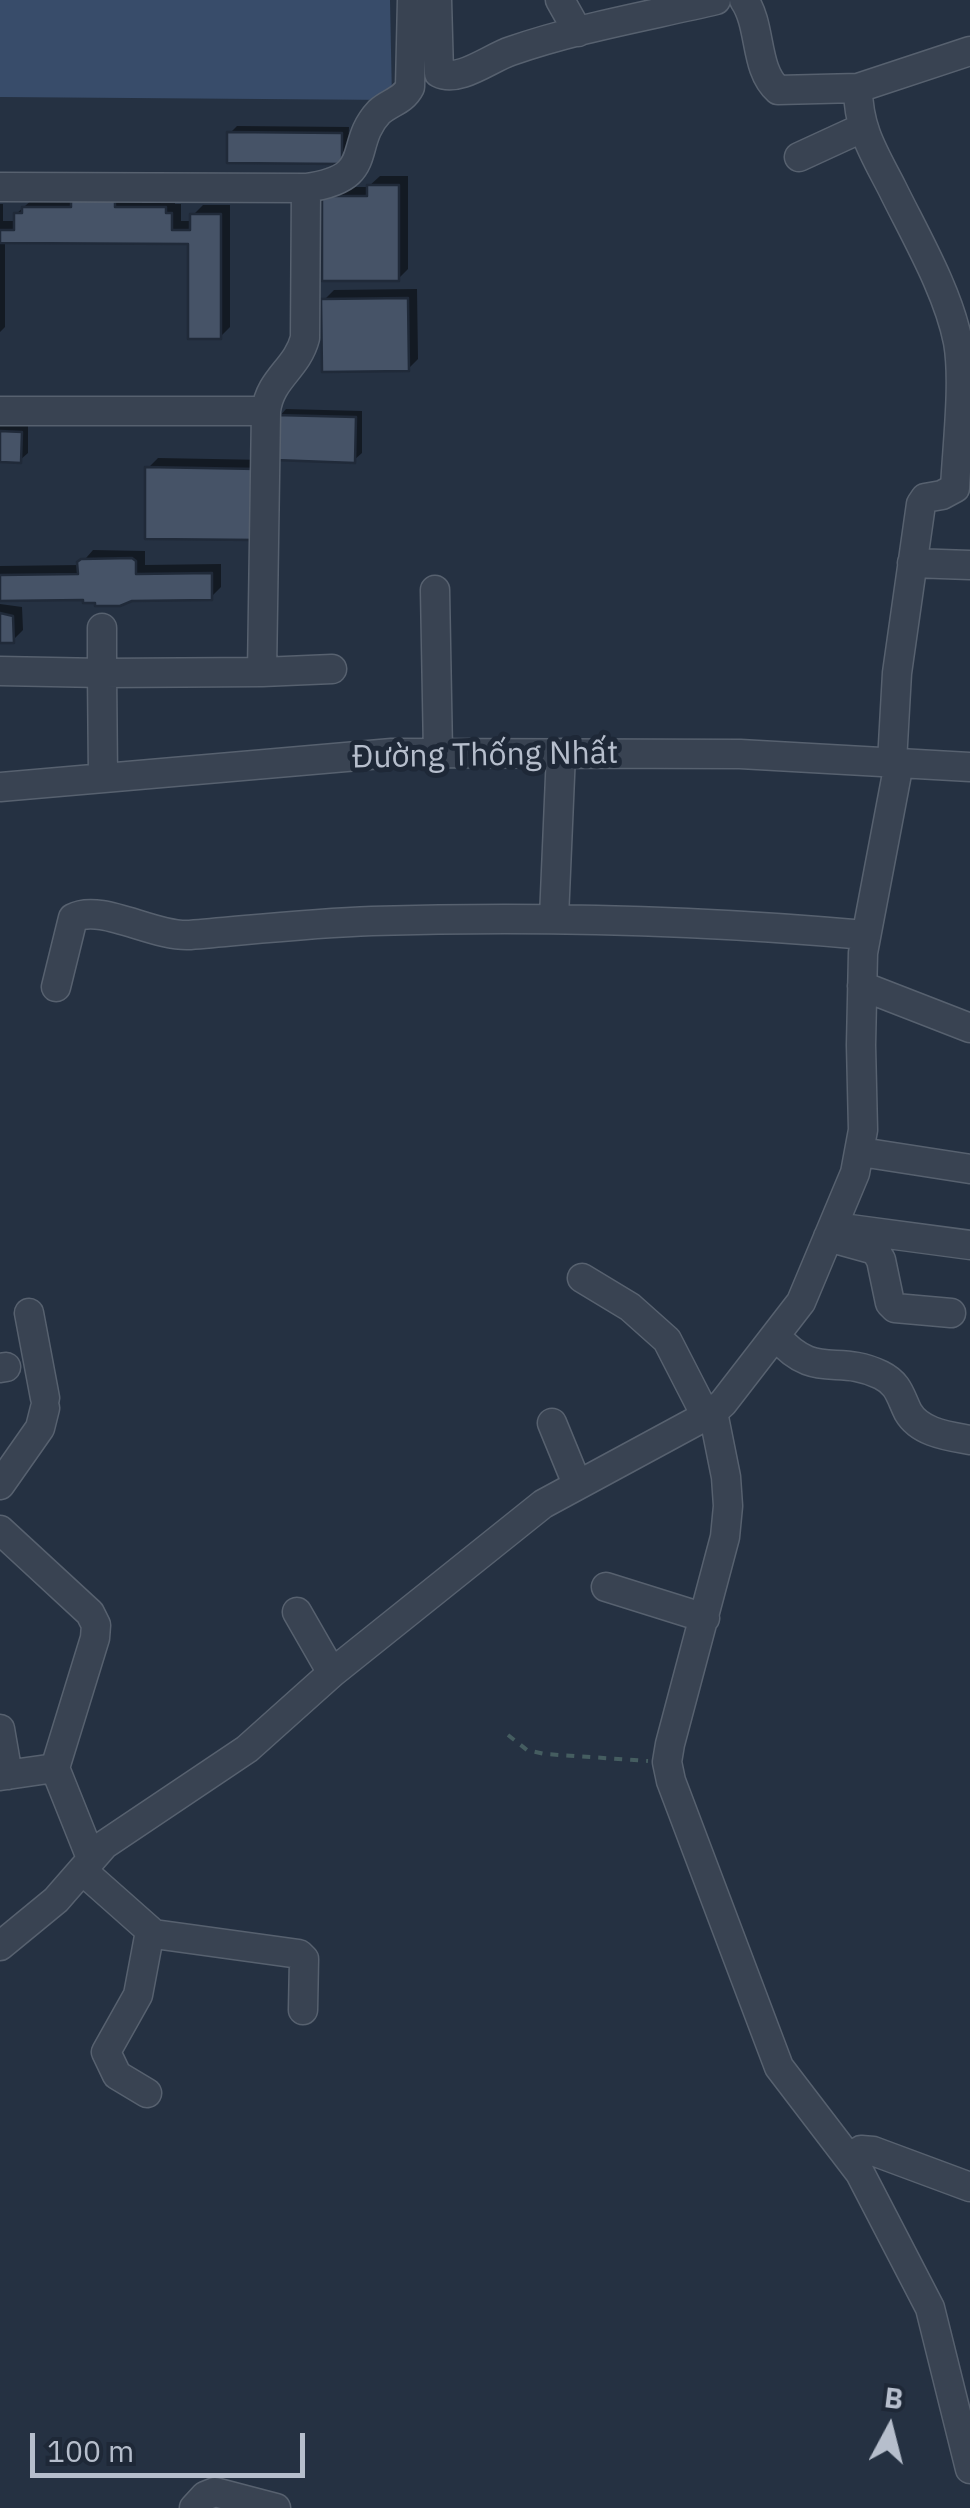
<!DOCTYPE html>
<meta charset="utf-8">
<style>
body{margin:0}
#map{position:relative;width:970px;height:2508px;overflow:hidden;background:#253142;font-family:"IBM Plex Sans",sans-serif}
canvas{display:block}
.north{position:absolute;left:840px;top:2378px;width:100px;height:100px;-webkit-text-stroke:8px #1e2837;paint-order:stroke;rotate:7deg;font-size:28px;font-weight:700;line-height:40px;text-align:center;color:#b6becc}
.north::after{content:'';display:block;margin:auto;width:35px;height:45px;background:#b6becc;clip-path:polygon(50% 0,100% 100%,50% 72%,0 100%)}
.scale{position:absolute;left:30px;top:2433px;width:275px;height:45px;box-sizing:border-box;border:5px solid #b6becc;border-top:0;padding-left:12px;font-size:30px;line-height:35px;white-space:nowrap;color:#b6becc;-webkit-text-stroke:8px #1e2837;paint-order:stroke}
</style>
<div id="map">
<canvas width="970" height="2508"></canvas>
<div class="north">B</div>
<div class="scale">100 m</div>
</div>
<script>
const c = document.querySelector('canvas').getContext('2d');
c.lineJoin = 'round';
function fillPath(path, color) {
  c.fillStyle = color;
  c.fill(path, 'evenodd');
}
function trace(path, color, width, dash) {
  c.strokeStyle = color;
  c.lineWidth = width;
  c.lineCap = dash ? 'butt' : 'round';
  c.setLineDash(dash || []);
  c.stroke(path);
}
function drawText(font, color, halo, rows, align = 'center') {
  c.font = font + ' "IBM Plex Sans",sans-serif';
  c.lineWidth = 10;
  c.setLineDash([]);
  c.textBaseline = 'middle';
  c.strokeStyle = halo;
  c.fillStyle = color;
  for (const [text, x, y, turn = 0] of rows) {
    c.save();
    c.translate(x, y);
    c.rotate((+turn || 0) * Math.PI / 180);
    c.textAlign = isNaN(turn) ? turn : align;
    if (halo) c.strokeText(text, 0, 0);
    c.fillText(text, 0, 0);
    c.restore();
  }
}
const water = new Path2D(`
 M0,0H390L392,100L0,97Z`);
const shadow = new Path2D(`
 M237,126L349,127L348,154L341,162L230,133Z
 M380,176H408V269L398,279L325,197L335,187H368Z
 M34,198H175V204H181V221H193V215L203,205H230V327L220,337L190,241H5V327L0,332V204H3V221H16V214Z
 M417,289L418,359L408,369L324,300L334,290Z
 M286,409L362,411V453L354,460L279,417Z
 M0,425H28V453L20,460H0Z
 M158,458L267,460V528L148,468Z
 M93,550L145,551V565L221,564V587L211,597L0,598V566L80,565Z
 M0,604L22,607L23,630L13,640L0,641Z`);
const building = new Path2D(`
 M227,132L342,133V164L227,163Z
 M367,185H399V281H322V196H367Z
 M71,200H115V207H166V213H172V230H190V214H221V339H188V244L0,243V230H14V213H22V207H71Z
 M408,298L409,371L322,372L321,299Z
 M276,415L356,417L355,463L275,460Z
 M0,431L22,432L21,463L0,462Z
 M145,467L258,469V540L145,539Z
 M132,558L136,561V574L212,573V600L132,601L120,606H95V603H83V600L0,601V575L78,574L77,562L81,559Z
 M0,613L13,616L14,643H0Z`);
const path = new Path2D(`
 M508,1735L527,1750L545,1754L648,1761`);
const minor = new Path2D(`
 M437,0L439,73C459,83 490,58 511,51C577,28 648,16 716,0
 M560,0L578,32
 M744,0C762,26 754,69 778,90L858,88L970,51
 M858,88C858,129 874,153 892,188C915,235 948,291 958,342C965,382 957,446 955,488L942,495L925,498L921,504L897,673L892,762
 M799,157L862,128
 M0,187L306,188
 M0,411H266
 M912,563L970,565
 M435,590L438,753
 M102,628V673L262,672L266,411C270,378 297,369 305,338L306,188C378,178 347,146 379,112C390,102 403,101 410,87L412,0
 M0,671L102,673L103,777
 M262,672L332,669
 M0,787L392,753L740,754L970,767
 M554,918L561,753
 M862,986L970,1028
 M56,987L73,918C101,903 153,937 190,935C250,930 311,923 372,921C536,916 701,920 865,935
 M861,1152L970,1169
 M850,1229L970,1245
 M828,1237L875,1250L881,1260L890,1303L895,1308L951,1313
 M582,1278L630,1307L667,1340L706,1416
 M29,1313L45,1398
 M776,1336C816,1382 836,1353 881,1375C899,1384 900,1396 908,1412C920,1433 949,1436 970,1440
 M0,1368L6,1367
 M713,1412L726,1477L728,1506L725,1537L670,1744L667,1762L671,1781L779,2067L860,2173L930,2308L970,2469
 M552,1423L577,1484
 M0,1485L40,1428L45,1408
 M0,1530L90,1613L96,1625L95,1638L55,1768L91,1858
 M606,1587L705,1618
 M297,1612L332,1673
 M0,1729L8,1775
 M0,1776L55,1768
 M84,1872L154,1934L299,1954L304,1959L303,2010
 M0,1946L56,1900L104,1845L247,1749L332,1673L543,1504L713,1412L723,1403L801,1302L855,1173L863,1130L861,1045L863,953L899,763
 M147,2093L117,2075L106,2052L138,1995L150,1931
 M851,2158L861,2150L873,2151L970,2187
 M194,2508L205,2496L215,2492L276,2508`);
const streetNames = [
 ["Đường Thống Nhất",485,756,-1]
];
fillPath(water, '#384c6a');
fillPath(shadow, '#0007');
fillPath(building, '#465367');
trace(building, '#202a39', 2.5);
trace(minor, '#57616f', 31);
trace(path, '#455d60', 4, [8, 8]);
trace(minor, '#394352', 28);
drawText('32px', '#b6becc', '#1e2837', streetNames);
</script>
